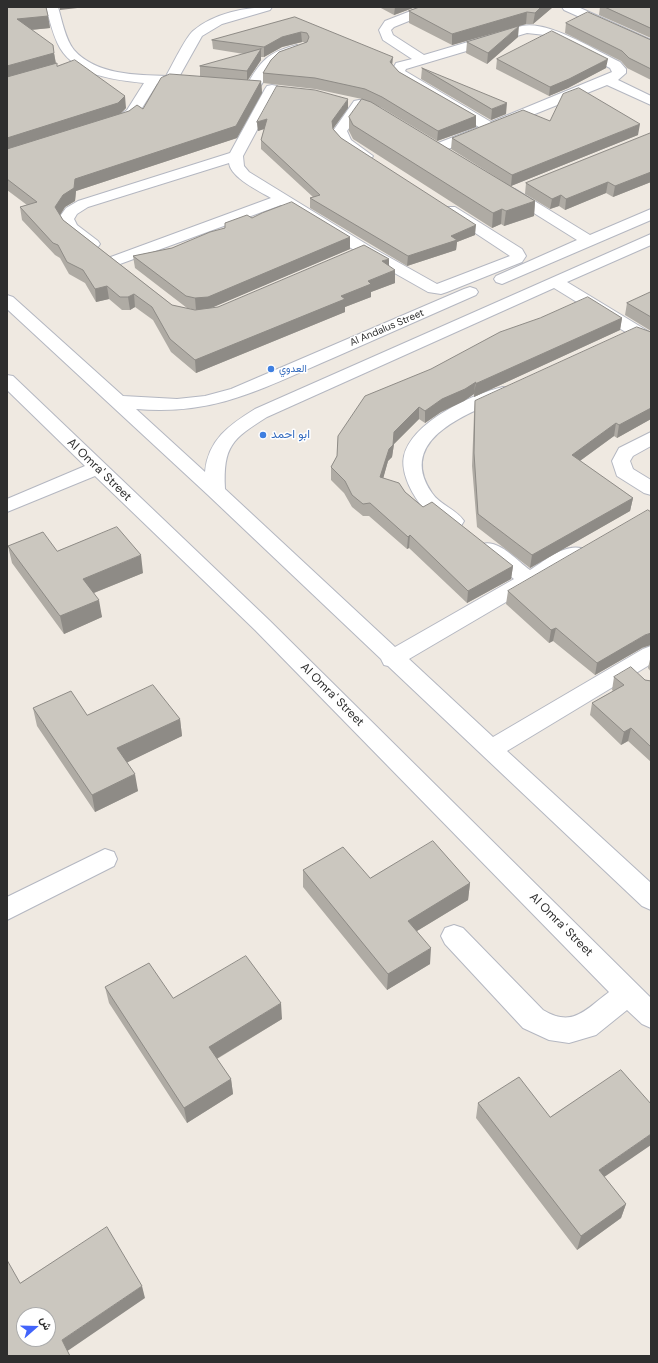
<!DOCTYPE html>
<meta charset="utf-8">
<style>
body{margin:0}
#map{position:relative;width:658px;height:1363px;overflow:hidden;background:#efe9e1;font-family:"DM Sans",Vazirmatn,sans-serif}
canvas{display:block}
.frame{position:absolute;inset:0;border:8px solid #2e2e2e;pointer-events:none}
.north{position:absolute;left:16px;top:1307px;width:40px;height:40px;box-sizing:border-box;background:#fff;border:1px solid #ababab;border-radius:50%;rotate:70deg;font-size:11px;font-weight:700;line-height:16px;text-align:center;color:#2e2e2e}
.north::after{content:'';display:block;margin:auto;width:14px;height:18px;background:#4264fb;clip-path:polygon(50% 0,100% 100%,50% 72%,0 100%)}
</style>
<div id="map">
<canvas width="658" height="1363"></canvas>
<div class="frame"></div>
<div class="north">ش</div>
</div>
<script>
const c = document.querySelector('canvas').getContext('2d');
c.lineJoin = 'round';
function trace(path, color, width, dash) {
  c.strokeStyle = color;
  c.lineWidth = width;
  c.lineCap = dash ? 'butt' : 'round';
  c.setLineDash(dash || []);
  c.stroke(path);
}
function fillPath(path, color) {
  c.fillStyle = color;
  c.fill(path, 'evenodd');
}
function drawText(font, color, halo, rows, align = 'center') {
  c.font = font + ' "DM Sans",Vazirmatn,sans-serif';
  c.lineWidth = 3;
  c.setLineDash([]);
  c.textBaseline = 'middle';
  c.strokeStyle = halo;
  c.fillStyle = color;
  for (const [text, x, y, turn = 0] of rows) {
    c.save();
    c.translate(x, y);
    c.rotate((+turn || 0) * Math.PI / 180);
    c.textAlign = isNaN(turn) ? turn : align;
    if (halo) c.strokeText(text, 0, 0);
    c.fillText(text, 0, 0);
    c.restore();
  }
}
const minor = new Path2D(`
 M46,7H58C62,20 65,39 74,50C96,75 137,75 166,76C172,66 185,38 193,31C214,13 246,7 272,7L270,10L222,24L202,36L179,77L194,79L196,82L194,85L157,84L137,116L114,127L109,126L107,123L127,110L144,83C115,80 77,76 60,48C53,36 50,21 46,7Z
 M421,7H438L436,10L394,27L391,30L393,35L424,55L522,26C548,20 595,50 620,62L626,69V73L618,80L651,96V105L607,85L443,151H433L431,148L433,145L479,127L399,81L391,72L396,63L412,59L383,40L379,30L385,21ZM527,33L545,35L610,68L612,72L491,122L405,71L406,69Z
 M562,7H578L651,40V49L564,10Z
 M297,45L303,49L302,52C269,62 275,65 258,90H248L246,87C260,61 268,52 297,45Z
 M272,85L277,86L279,89L243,156L244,166L249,172L371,247L437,284L510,256L445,213L442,210L445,207H455L522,249L526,256L522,262L447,292L441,294L428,292L359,253L281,205L120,264H108L106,261L108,258L271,198C259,191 231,178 229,163L88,207L77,214L74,219L77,225L98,241L100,244L98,247C82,251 65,232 58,219L66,208L78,201L230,153L265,89L267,86Z
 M359,100L364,101L366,104L347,131L351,140L373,156L371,159C356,163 337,145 333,131L354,101Z
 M510,188L515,189L590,235L651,209V220L502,284L496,282L494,279L496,276L577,240L505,195L503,192L505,189Z
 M651,234V245L567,282L651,333V345L645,344L554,288L267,417C232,439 223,446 225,489L395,647L514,579L482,554L479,549L482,544C499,539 516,560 530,570C544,561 564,544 581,548L584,553L581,558L409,659L493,737L643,649L651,646V664L507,751L651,883V910L642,906L388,666L384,665L381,659L208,495L7,309V295L13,297L123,396L177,399L205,396L231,389L464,289L470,287L476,289L478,292L476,295C428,316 381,337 333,358C263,388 215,416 136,409L205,472C208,440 229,425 255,409Z
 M7,375L13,376L269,620L651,998V1028L642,1024L627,1010L596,1035L569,1043L549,1040L523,1028L445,944L441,936L445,928L454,925L463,928L543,1010C573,1028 585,1010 609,992L255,630L95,476L7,512V499L85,466L7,390Z
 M503,387L509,388L512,392L509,396C472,412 394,438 432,493C440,505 456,509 464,521L461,526C433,533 398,482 404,456C412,422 472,394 503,387Z
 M651,432V446L633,456L630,461L633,469L651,480V495L644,493L617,476L612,461L619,448Z
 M105,849L114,852L117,859L114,866L7,920V897Z`);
const wall = new Path2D(`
 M7,7L48,16L50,28L31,30L54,53L56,63L57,66L126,108L120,114L143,109L200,76V66L244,54L213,49L212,40L295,17L392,65L399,72L476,116V127L437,141L382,108L372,103L507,184L451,149L452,138L550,121L638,135L511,186L535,201L534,216L504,226L501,224L492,228L353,139L349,131V117L362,99L315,89L263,83V73L305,42H302L282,47L264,57H261V60L248,80L261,81L262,93L237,138L76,191L75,201L65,207L60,215L63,220L172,305L195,310H196L187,308L135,268L133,256L172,248L225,228V223L252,218L350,249L208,309L218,307L389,265L395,283L371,292V297L345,307V312L196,373L171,352L153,320L135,307L130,310H122L109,299L96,302L85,283L69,274L60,258L55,255L22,220L20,207L27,205L7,190Z
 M379,7H553L533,24H526L452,45L409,23V11L418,8H413L394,15Z
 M600,7H651V38L599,15Z
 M566,23L651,40V80L627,68L621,61L565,33Z
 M518,37L487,64L466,53L467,42Z
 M497,59L606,68L568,88L549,96L496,69Z
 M422,68L506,114L491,120L421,79Z
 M348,108L333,129L341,138L475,235L457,242L456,250L407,266L310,208V198L313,197L261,149V140L264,129L258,131L257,122Z
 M651,133V182L613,197L606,193L565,210L559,206L550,209L525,194L526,183Z
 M651,292V331L625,315L627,303Z
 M622,318L620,330L474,397V394L464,401L441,412L425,423L419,419L394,444L392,457L388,461L383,478L405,492L423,507L513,566L511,579L467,603L409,548L407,549L369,516H363L352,507L344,493L331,480V467L337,456L338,436Z
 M651,332V419L617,438L614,436L580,461L633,498L630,511L530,568L477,527L472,466L474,414L475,401Z
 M8,546L57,551L143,573L94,593L102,617L64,634L12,563Z
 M508,591L642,648L595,675L553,641L549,643L506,604Z
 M651,655V672L648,668Z
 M614,677L645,680L651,681V762L628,741L621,745L590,715L592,703L613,691L612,690Z
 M33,708L87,715L180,719L182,736L127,762L138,791L95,812L37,726Z
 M303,870L370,878L470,883L468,900L417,931L430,964L387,990L303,887Z
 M105,987L173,998L282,1019L217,1059L231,1079L233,1094L187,1123L109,1003Z
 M478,1103L550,1117L604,1177L626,1204L621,1218L577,1250L476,1118Z`);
const shadedWall = new Path2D(`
 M60,7H86L60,10Z
 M395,7H427L413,8L394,15Z
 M541,7H553L533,24L535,13Z
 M527,12L526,24L452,45V34Z
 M48,16L50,28L19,31L17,19Z
 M519,26L518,37L487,64L488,53Z
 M301,32L302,42L282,47L264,57V47L282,37Z
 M261,49V60L247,81V71Z
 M54,53L56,65L7,78V66Z
 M393,57L392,67L390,62Z
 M608,59L606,68L568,88L549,96L550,87Z
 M261,81L262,93L237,138L76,191L75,201L65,207L57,220L55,207L63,195L75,179Z
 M125,96L126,108L119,115L7,150V138Z
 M348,99V108L332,130V121Z
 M507,103L506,114L491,120L492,109Z
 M476,116V127L437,141L438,131Z
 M267,119V128L258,131L257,122Z
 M640,124L638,135L511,186L512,175Z
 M651,172V182L613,197L615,186Z
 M608,182L606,193L565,210L566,199Z
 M561,195L559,206L550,209L552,199Z
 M535,201L534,216L504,226L506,211Z
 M502,209L501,224L492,228L493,213Z
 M476,225L475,235L457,242L456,250L407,266L408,256L451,236Z
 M350,237V249L209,309L196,310L195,298Z
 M389,259V272L382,261Z
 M395,270V283L371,292V297L345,307V312L196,373L195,360L368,281Z
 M107,286L109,299L96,302L95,289Z
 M134,294L135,307L130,310L128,297Z
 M622,318L620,330L474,397L475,384Z
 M476,382L474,394L464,401L441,412L425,423V411L442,399Z
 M419,407V419L394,444L392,457L388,461L380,490V477L394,432Z
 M651,408V419L617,438L619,425Z
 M616,423L614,436L570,468L572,455Z
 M633,498L630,511L530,568L532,555Z
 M410,535L409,548L407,549L408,537Z
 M141,555L143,573L86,596L83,579Z
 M513,566L511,579L467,603L468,591Z
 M99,600L102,617L64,634L60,616Z
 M556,628L553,641L549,643L551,630Z
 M651,633V645L642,648L595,675L597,663L645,635Z
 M180,719L182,736L120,766L117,748Z
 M631,728L628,741L621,745L624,732Z
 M135,774L138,791L95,812L92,795Z
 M470,883L468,900L407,937L408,921Z
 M431,948L430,964L387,990L388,974Z
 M281,1003L282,1019L211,1062L209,1047Z
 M231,1079L233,1094L187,1123L184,1108Z
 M651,1134V1145L594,1184L599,1170Z
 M626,1204L621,1218L577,1250L581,1236Z
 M142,1286L145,1298L66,1352L62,1340Z`);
const building = new Path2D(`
 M7,7H46L48,16L17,19L53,45L54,53L7,66Z
 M420,7H541L535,13L527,12L452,34L409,11Z
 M605,7H651V28Z
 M588,12L651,40V69L629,58L622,51L566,23Z
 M295,17L393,57L390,62L399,72L476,116L438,131L382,97L365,89L315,78L263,73L271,60L279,52L307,42L309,37L307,33L301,32L282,37L264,47L212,40Z
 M519,26L488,53L467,42Z
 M552,31L608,59L569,79L550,87L497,59Z
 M261,49L247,71L200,66Z
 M75,60L125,96L118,103L7,138V77L57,63V66Z
 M422,68L507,103L492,109Z
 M170,74L261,81L236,126L75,179L74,188L63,195L55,207L63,220L172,305L195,310L218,307L364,245L389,259L382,261L395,270L368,281L371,284L341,296L345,299L195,360L170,339L152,307L134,294L128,297H120L107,286L95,289L83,270L67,262L58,245L53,243L20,207L37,202L7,179V149L129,111L137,105L143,109L161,78Z
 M277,86L315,90L348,99L332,121L333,129L341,138L476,225L451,236L457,240L408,256L310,198L320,195L261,140L267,119L257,122Z
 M579,88L640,124L512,175L452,138L523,110L550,121L563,94Z
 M362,99L371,102L535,201L506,211L502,209L493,213L353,125L349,117Z
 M651,133V172L615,186L608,182L566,199L561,195L552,199L526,183Z
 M292,202L350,237L208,297L195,298L186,296L133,256L172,248L210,232L225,228V223L247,215L252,218L262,213Z
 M651,292V317L627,303Z
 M588,297L622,318L475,384L476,382L465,389L442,399L425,411L419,407L394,432L393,445L389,449L380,477L399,483L405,492L423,507L432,502L513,566L468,591L410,535L408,537L370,503L363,504L352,495L345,481L331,467L337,456L338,436L365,396L431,369L500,332L540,318Z
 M637,327L651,332V408L619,425L616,423L572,455L633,498L532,555L478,514L474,453L475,401Z
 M648,510L651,512V633L645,635L597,663L556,628L551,630L508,591Z
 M117,527L141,555L83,579L99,600L60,616L8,546L43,532L57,551Z
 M631,667L645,680L651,681V747L631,728L624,732L592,703L624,685L614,677Z
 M153,685L180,719L117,748L135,774L92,795L33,708L71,691L87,715Z
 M433,841L470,883L408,921L431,948L388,974L303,870L343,847L370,878Z
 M246,956L281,1003L209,1047L231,1079L184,1108L105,987L149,963L173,998Z
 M621,1070L651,1104V1134L599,1170L626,1204L581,1236L478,1103L519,1077L550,1117Z
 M107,1227L142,1286L62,1340L70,1356H7V1260L20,1283ZM24,1315H48V1339H24Z`);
const markers = [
 [271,369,4,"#3f7fe0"],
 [263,435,4,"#3f7fe0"]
];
const farStreetnames = [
 ["Al Andalus Street",387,328,-23]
];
const farShopnames = [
 ["العدوي",279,369]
];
const shopNames = [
 ["ابو احمد",271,435]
];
const streetNames = [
 ["Al Omra' Street",99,470,44],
 ["Al Omra' Street",332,695,45],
 ["Al Omra' Street",561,925,45]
];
trace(minor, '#b4b7c1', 2);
fillPath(minor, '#fff');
fillPath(wall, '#afaba4');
fillPath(shadedWall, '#8e8b86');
fillPath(building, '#cbc7bf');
trace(building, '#8e8b86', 1);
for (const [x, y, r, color] of markers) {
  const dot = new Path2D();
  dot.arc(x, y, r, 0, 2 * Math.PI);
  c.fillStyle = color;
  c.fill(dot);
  trace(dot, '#fff', 1.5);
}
drawText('10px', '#2e2e2e', '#fff', farStreetnames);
drawText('10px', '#366cbe', '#fff', farShopnames, 'left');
drawText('12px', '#366cbe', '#fff', shopNames, 'left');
drawText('12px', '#2e2e2e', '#fff', streetNames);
</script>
